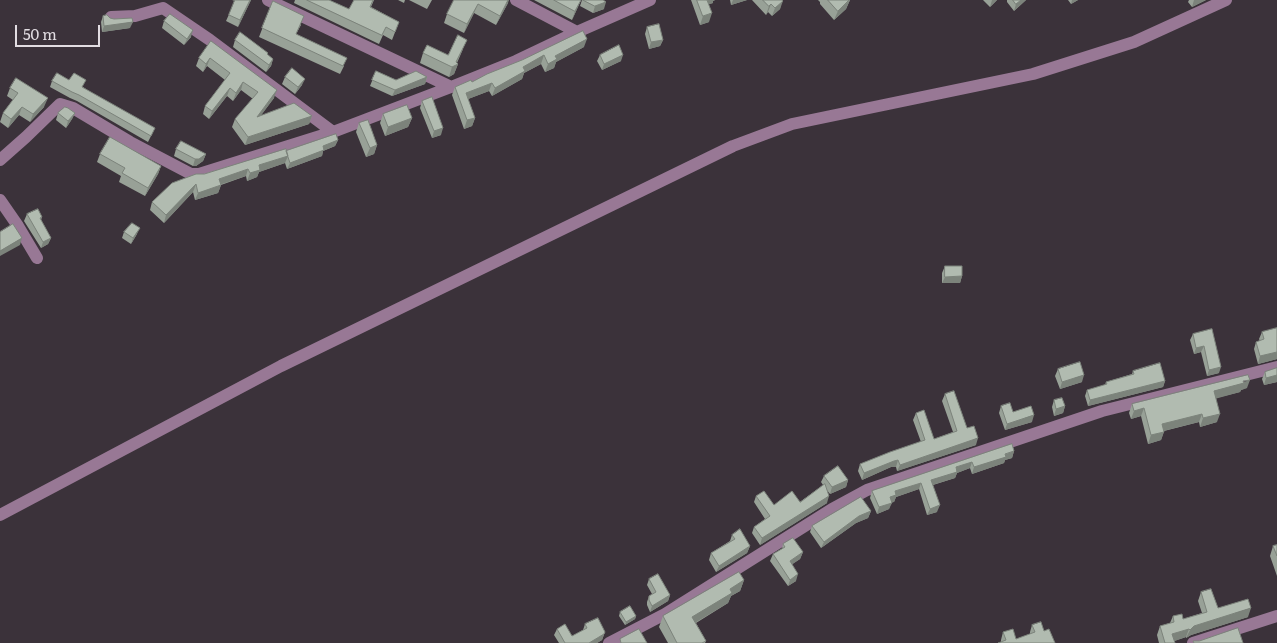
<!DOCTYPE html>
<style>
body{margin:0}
#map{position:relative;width:1277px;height:643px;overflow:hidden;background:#3b323a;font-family:Literata,serif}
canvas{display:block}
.scale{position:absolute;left:15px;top:25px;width:85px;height:22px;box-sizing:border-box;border:2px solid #e2dde2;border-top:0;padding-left:6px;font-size:15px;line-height:18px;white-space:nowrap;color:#e2dde2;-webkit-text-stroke:4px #3b323a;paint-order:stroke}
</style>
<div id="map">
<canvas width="1277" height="643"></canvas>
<div class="scale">50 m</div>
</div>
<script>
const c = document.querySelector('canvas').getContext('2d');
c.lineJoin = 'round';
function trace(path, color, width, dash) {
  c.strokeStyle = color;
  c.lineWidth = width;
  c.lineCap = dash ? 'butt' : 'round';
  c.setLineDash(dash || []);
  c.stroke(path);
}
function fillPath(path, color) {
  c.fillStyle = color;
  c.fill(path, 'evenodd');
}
const minor = new Path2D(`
 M268,0L451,87
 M516,0L577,32
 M111,17L135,16L163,8L210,40L333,132
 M0,160L26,137L60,104L73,108L130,142L191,174H199L333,132L451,87L516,61L577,32L650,0
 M0,200L18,226L37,258
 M0,515L281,366L733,146L792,124L1033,74L1134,42L1226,0
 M609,643L665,614L832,509L867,490L1102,411L1277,367
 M1193,643L1277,616`);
const wall = new Path2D(`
 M232,0H251L238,27L226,21L235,1Z
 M295,0H329L349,9L354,0H374L371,7L399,22L392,40L383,35L379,44L294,3Z
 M398,0H405L404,3Z
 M409,0H432L427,9Z
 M454,0L508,3L496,25L474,13L464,33L444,23L447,14Z
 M534,0H581L572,20Z
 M582,0H603L604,9L593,13L580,6Z
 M691,0H715L713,1V3L709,4V22L700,25Z
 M730,0H747L731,5Z
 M752,0H782L780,9L772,16L768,12L766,15Z
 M818,0H850L846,9L834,20L820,4V2Z
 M983,0H997L990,7Z
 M1007,0H1026L1014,11L1007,2Z
 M1068,0H1078L1071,4Z
 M1189,0H1206L1192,7L1188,2Z
 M273,1L301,25L296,34L344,66L340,74L259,37Z
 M103,16L110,18L130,28L102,32L101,22Z
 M164,21L191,37L184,45L162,28Z
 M647,27L663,40L660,46L649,49L645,34Z
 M235,40L273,59L271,66L266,72L233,47Z
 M211,41L274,98L261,115L312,116L309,124L245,145L232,127L235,119L253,99L241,90L233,101L227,96L209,119L203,114L205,106L225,80L207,66L203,72L196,66L199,58Z
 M584,47L556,62L554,68L545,72L541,64L524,73L522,79L492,96L489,91L468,99L475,118L472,126L464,129L452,95L455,87L472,82L522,60Z
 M463,49L457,63L458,64L454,74L449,77L420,63L423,53L448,55Z
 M600,55L621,61L602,70L597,61Z
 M376,71L396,80L427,77L425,84L392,96L370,86Z
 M285,77L302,85L295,94L282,84Z
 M52,81L83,87L152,134L148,142L77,101L70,98L50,87Z
 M10,88L44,107L30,122L19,115L8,128L0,122L3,113L13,100L7,96Z
 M422,101L441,135L432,138L420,108Z
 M58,113H75L72,119L66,128L56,120Z
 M383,114L412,118L408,127L385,136L380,123Z
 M359,123L377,145L374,154L366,157L356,132Z
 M338,140L335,146L323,151L322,156L287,169L285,163L259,172L257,177L247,181L246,176L221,185L218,193L195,200L193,192L164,223L150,210L152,202L204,174L286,151Z
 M176,149L206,154L203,161L196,166H193L174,156Z
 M100,154L161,166L158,174L145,196L119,182L121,176L97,162Z
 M27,214L42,217L41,220L51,238L48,244L41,248L24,221Z
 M124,232L137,234L131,244L122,238Z
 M945,266L962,276L960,283H942V273Z
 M1277,328V359L1258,364L1254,349L1256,342L1260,341L1259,339L1262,332Z
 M1212,329L1219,373L1207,376L1201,352L1194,354L1190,340L1193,334Z
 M1277,368V382L1264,385L1262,379L1265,372Z
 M1058,369L1082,382L1060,389L1055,376Z
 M1133,371L1165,381L1163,387L1088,406L1085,396L1087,390L1105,385L1106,382L1132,374Z
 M1247,388L1241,390L1240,392L1216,398L1217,422L1200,427L1199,422L1164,431L1161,440L1148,444L1141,416L1131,419L1129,413L1132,404Z
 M945,394L967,428L976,445L897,471L896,467H891L862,480L858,471L860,464L921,442L913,420L916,413L934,439L953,432L942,401Z
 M1054,400L1065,406L1063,413L1054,416L1052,407Z
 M1001,406L1013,412L1032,422L1005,430L999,413Z
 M1012,444L1014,451L1012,458L1005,460L1004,463L972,474L970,468L957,473L955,478L933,485L937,512L927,515L919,489L896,497L894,502H891L889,509L877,514L870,498L872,491Z
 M824,476L848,480L846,487L830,494L826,489L827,503L760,545L752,533L754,527L765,519L754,502L756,496L774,505L800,502L823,485L821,482Z
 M871,511L868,518L856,523L821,548L810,532L812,526Z
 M732,535L750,546L747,553L716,572L709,560L711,553L730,541Z
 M783,544L803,552L800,559L792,564L796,581L788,586L770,561L773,554L782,549Z
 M1277,545V576L1270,556L1273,546Z
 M649,579L670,595L668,601L650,612L647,605V602L649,596L652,594L647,585Z
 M744,580L740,591L731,596L728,603L696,623L706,641L705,643H668L659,627L663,616Z
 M1201,592L1218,608L1248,617L1191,635L1186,638V637L1174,641L1175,643H1159L1157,635L1160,626L1170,623L1173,616L1183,619L1202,613L1198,601Z
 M620,612L636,616L635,619L625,625L619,616Z
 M585,624L605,632L602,640L597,643H559L554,635L557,629L572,636L583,630Z
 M1032,625L1044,631L1055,643L1001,642V640L1003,632L1016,639L1030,634V632Z`);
const shadedWall = new Path2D(`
 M250,0H251L238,27L240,20Z
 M508,0H509L508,3L496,25L500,16Z
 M581,0L578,7L572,20L575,11Z
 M705,0H715L713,1V3L703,6Z
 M733,0H747L731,5Z
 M850,0L846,9L834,20L838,11Z
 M992,0H997L990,7Z
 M1021,0H1026L1014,11L1016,4Z
 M1072,0H1078L1071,4Z
 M1194,0H1206L1192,7Z
 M783,1L780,9L772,16L775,8Z
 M606,2L604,9L593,13L595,6Z
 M478,4L474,13L464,33L467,24Z
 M771,4L768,12L766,15L769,6Z
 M712,13L709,22L700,25L703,16Z
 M133,22L130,28L102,32L104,26Z
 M193,30L191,37L184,45L187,39Z
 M587,39L584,47L556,62L554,68L545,72L548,64L555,56Z
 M467,40L455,65L458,64L454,74L449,77L452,67Z
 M663,40L660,46L649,49L651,42Z
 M544,55L541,64L524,73L522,79L492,96L495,88L523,67Z
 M623,55L621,61L602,70L604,64Z
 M210,58L207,66L203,72L206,64Z
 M273,59L271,66L266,72L269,65Z
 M427,77L425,84L392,96L395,90Z
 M305,79L302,85L295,94L298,87Z
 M243,82L241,90L233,101L236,93Z
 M492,83L489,91L463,101L466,93Z
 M230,88L227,96L209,119L212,111Z
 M277,90L274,98L254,125L257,117Z
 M48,98L44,107L30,122L33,114Z
 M22,107L19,115L8,128L11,119Z
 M75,113L72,119L66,128L68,121Z
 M312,116L309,124L245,145L248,137Z
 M412,118L408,127L385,136L388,127Z
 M475,118L472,126L464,129L467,120Z
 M443,128L441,135L432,138L434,131Z
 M338,140L335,146L323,151L322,156L287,169L290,163L323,146Z
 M377,145L374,154L366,157L370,148Z
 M206,154L203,161L196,166H193L195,159Z
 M288,156L285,163L259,172L257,177L247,181L250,173L259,165Z
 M161,166L158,174L145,196L148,188Z
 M248,169L246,176L216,186L219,179Z
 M196,184L193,192L164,223L166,215Z
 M221,185L218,193L195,200L198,193Z
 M140,228L137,234L131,244L133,238Z
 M22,238L20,245L0,256V251Z
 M51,238L48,244L41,248L43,242Z
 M962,276L960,283H942L945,277Z
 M1204,346L1201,352L1194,354L1196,348Z
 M1277,352V359L1258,364L1260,356Z
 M1221,367L1219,373L1207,376L1209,370Z
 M1084,375L1082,382L1060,389L1062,382Z
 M1277,375V382L1264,385L1266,378Z
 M1250,380L1247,388L1241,390L1240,392L1211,400L1214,391Z
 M1165,381L1163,387L1088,406L1090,400Z
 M1065,406L1063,413L1054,416L1056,409Z
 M1144,408L1141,416L1131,419L1134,411Z
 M1202,414L1199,422L1159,432L1162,424Z
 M1220,414L1217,422L1200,427L1203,418Z
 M1034,415L1032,422L1005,430L1007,424Z
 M1164,432L1161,440L1148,444L1151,435Z
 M978,438L976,445L897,471L900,465Z
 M1014,451L1012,458L1005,460L1004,463L972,474L974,467Z
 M898,460L896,467H891L862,480L864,473L894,461Z
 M972,462L970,468L957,473L955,478L929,486L931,480L956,467Z
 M848,480L846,487L830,494L832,487Z
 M921,483L919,489L896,497L894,502L887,504L890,497L895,491Z
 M829,496L827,503L760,545L762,538Z
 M892,503L889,509L877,514L879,507Z
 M940,505L937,512L927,515L930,509Z
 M871,511L868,518L856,523L821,548L824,542L859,516Z
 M750,546L747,553L716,572L719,566Z
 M803,552L800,559L787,568L790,561Z
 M798,574L796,581L788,586L790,580Z
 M744,580L740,591L731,596L728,603L688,627L692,617L730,589Z
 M670,595L668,601L650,612L652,606Z
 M1251,608L1248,617L1191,635L1186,638L1190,630L1194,626Z
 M636,616L635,619L625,625L626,622Z
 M1189,629L1186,637L1169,643L1172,634Z
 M604,634L602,640L597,643H589Z`);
const building = new Path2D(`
 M235,0H250L240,20L229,15Z
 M307,0H329L349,9L354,0H373L370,7L399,22L395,32L386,27L382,35Z
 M454,0H508L500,16L478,4L467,24L447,14Z
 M554,0H581L575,11Z
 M583,0H603L606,2L595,6Z
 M697,0H707L712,13L703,16Z
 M763,0H782L783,1L775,8L771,4L769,6Z
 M828,0H849L838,11Z
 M1013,0H1021L1016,4Z
 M273,1L304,16L296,34L347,58L343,66L262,28Z
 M170,14L193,30L187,39L164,21Z
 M107,15L110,18L114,19L132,18L133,22L104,26L103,16Z
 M659,24L663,40L651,42L647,27Z
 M583,31L587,39L555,56L557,59L548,64L544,55L523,67L525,71L495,88L492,83L466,93L475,118L467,120L455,87L471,80L472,82L487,74L522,60Z
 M240,32L268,53L267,54L273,59L269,65L235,40Z
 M458,35L467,40L456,62L458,64L452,67L423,53L427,45L448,55Z
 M211,41L277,90L257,117L294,103L312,116L248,137L235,119L258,92L243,82L236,93L230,88L212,111L205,106L230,73L210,58L206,64L199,58Z
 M619,45L623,55L604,64L600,55Z
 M292,68L305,79L298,87L285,77Z
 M376,71L396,80L416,71L427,77L395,90L372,80Z
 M57,73L69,80L74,73L86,80L82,87L155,128L151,136L79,95L72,92L52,81Z
 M16,78L48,98L33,114L22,107L11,119L3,113L18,93L10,88Z
 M432,97L443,128L434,131L422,101Z
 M407,105L412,118L388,127L383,114Z
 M65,107L68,108L75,113L68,121L58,113Z
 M368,120L377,145L370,148L359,123Z
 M336,134L338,140L323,146L324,150L290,163L286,151Z
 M110,137L161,166L148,188L122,173L125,168L100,154Z
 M181,141L206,154L199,159H195L176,149Z
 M286,149L288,156L259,165L260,170L250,173L248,169L219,179L221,185L198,193L196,184L166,215L152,202L172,183L196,174H204Z
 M38,209L42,217L40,218L51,238L43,242L27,214Z
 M132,223L140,228L133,238L124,232Z
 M13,224L22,238L0,251V232Z
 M945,266H962V276L945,277Z
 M1277,328V352L1260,356L1256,342L1264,339L1262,332Z
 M1212,329L1221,367L1209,370L1204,346L1196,348L1193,334Z
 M1080,362L1084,375L1062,382L1058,369Z
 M1160,363L1165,381L1090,400L1087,390L1107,384L1106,382L1134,374L1133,371Z
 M1277,368V375L1266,378L1265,372Z
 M1248,375L1250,380L1243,381L1244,383L1214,391L1220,414L1203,418L1202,414L1162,424L1164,432L1151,435L1144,408L1134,411L1132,404Z
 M954,391L967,428L974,426L978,438L900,465L898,460L894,461L864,473L860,464L890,452L925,440L916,413L924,410L934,439L957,431L945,394Z
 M1062,398L1065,406L1056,409L1054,400Z
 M1010,403L1013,412L1031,406L1034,415L1007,424L1001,406Z
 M1012,444L1014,451L1005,454L1006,457L974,467L972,462L956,467L957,472L931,480L940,505L930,509L921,483L895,491L896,495L890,497L892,503L879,507L872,491Z
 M838,466L848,480L832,487L824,476Z
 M825,484L829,496L762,538L754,527L770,516L756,496L764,491L774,505L792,491L800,502Z
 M861,497L871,511L859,516L824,542L812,526Z
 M740,529L750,546L719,566L711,553L735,539L732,535Z
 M793,538L803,552L790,561L798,574L790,580L773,554L785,547L783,544Z
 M1277,545V556L1273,546Z
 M739,572L744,580L730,589L732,593L692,617L706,641L702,643H677L663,616Z
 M658,574L670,595L652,606L649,600V596L656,592L649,579Z
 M1211,589L1218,608L1248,599L1251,608L1194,626L1190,630L1189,629L1172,634L1175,643H1165L1160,626L1174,622L1173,616L1182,614L1183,619L1207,612L1201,592Z
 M630,606L636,616L626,622L620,612Z
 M598,618L605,632L604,634L589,643H565L557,629L565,624L572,636L587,628L585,624Z
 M1041,622L1044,631L1049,629L1055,643H998L1006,640L1003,632L1013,629L1016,639L1035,632L1032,625Z
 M1238,628L1243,643H1194L1193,641H1199Z
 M639,629L647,643H621L620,639Z`);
trace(minor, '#987895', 12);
fillPath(wall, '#98a197');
fillPath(shadedWall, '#7c837b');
fillPath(building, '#b1bbb0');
trace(building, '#7c837b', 1);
</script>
